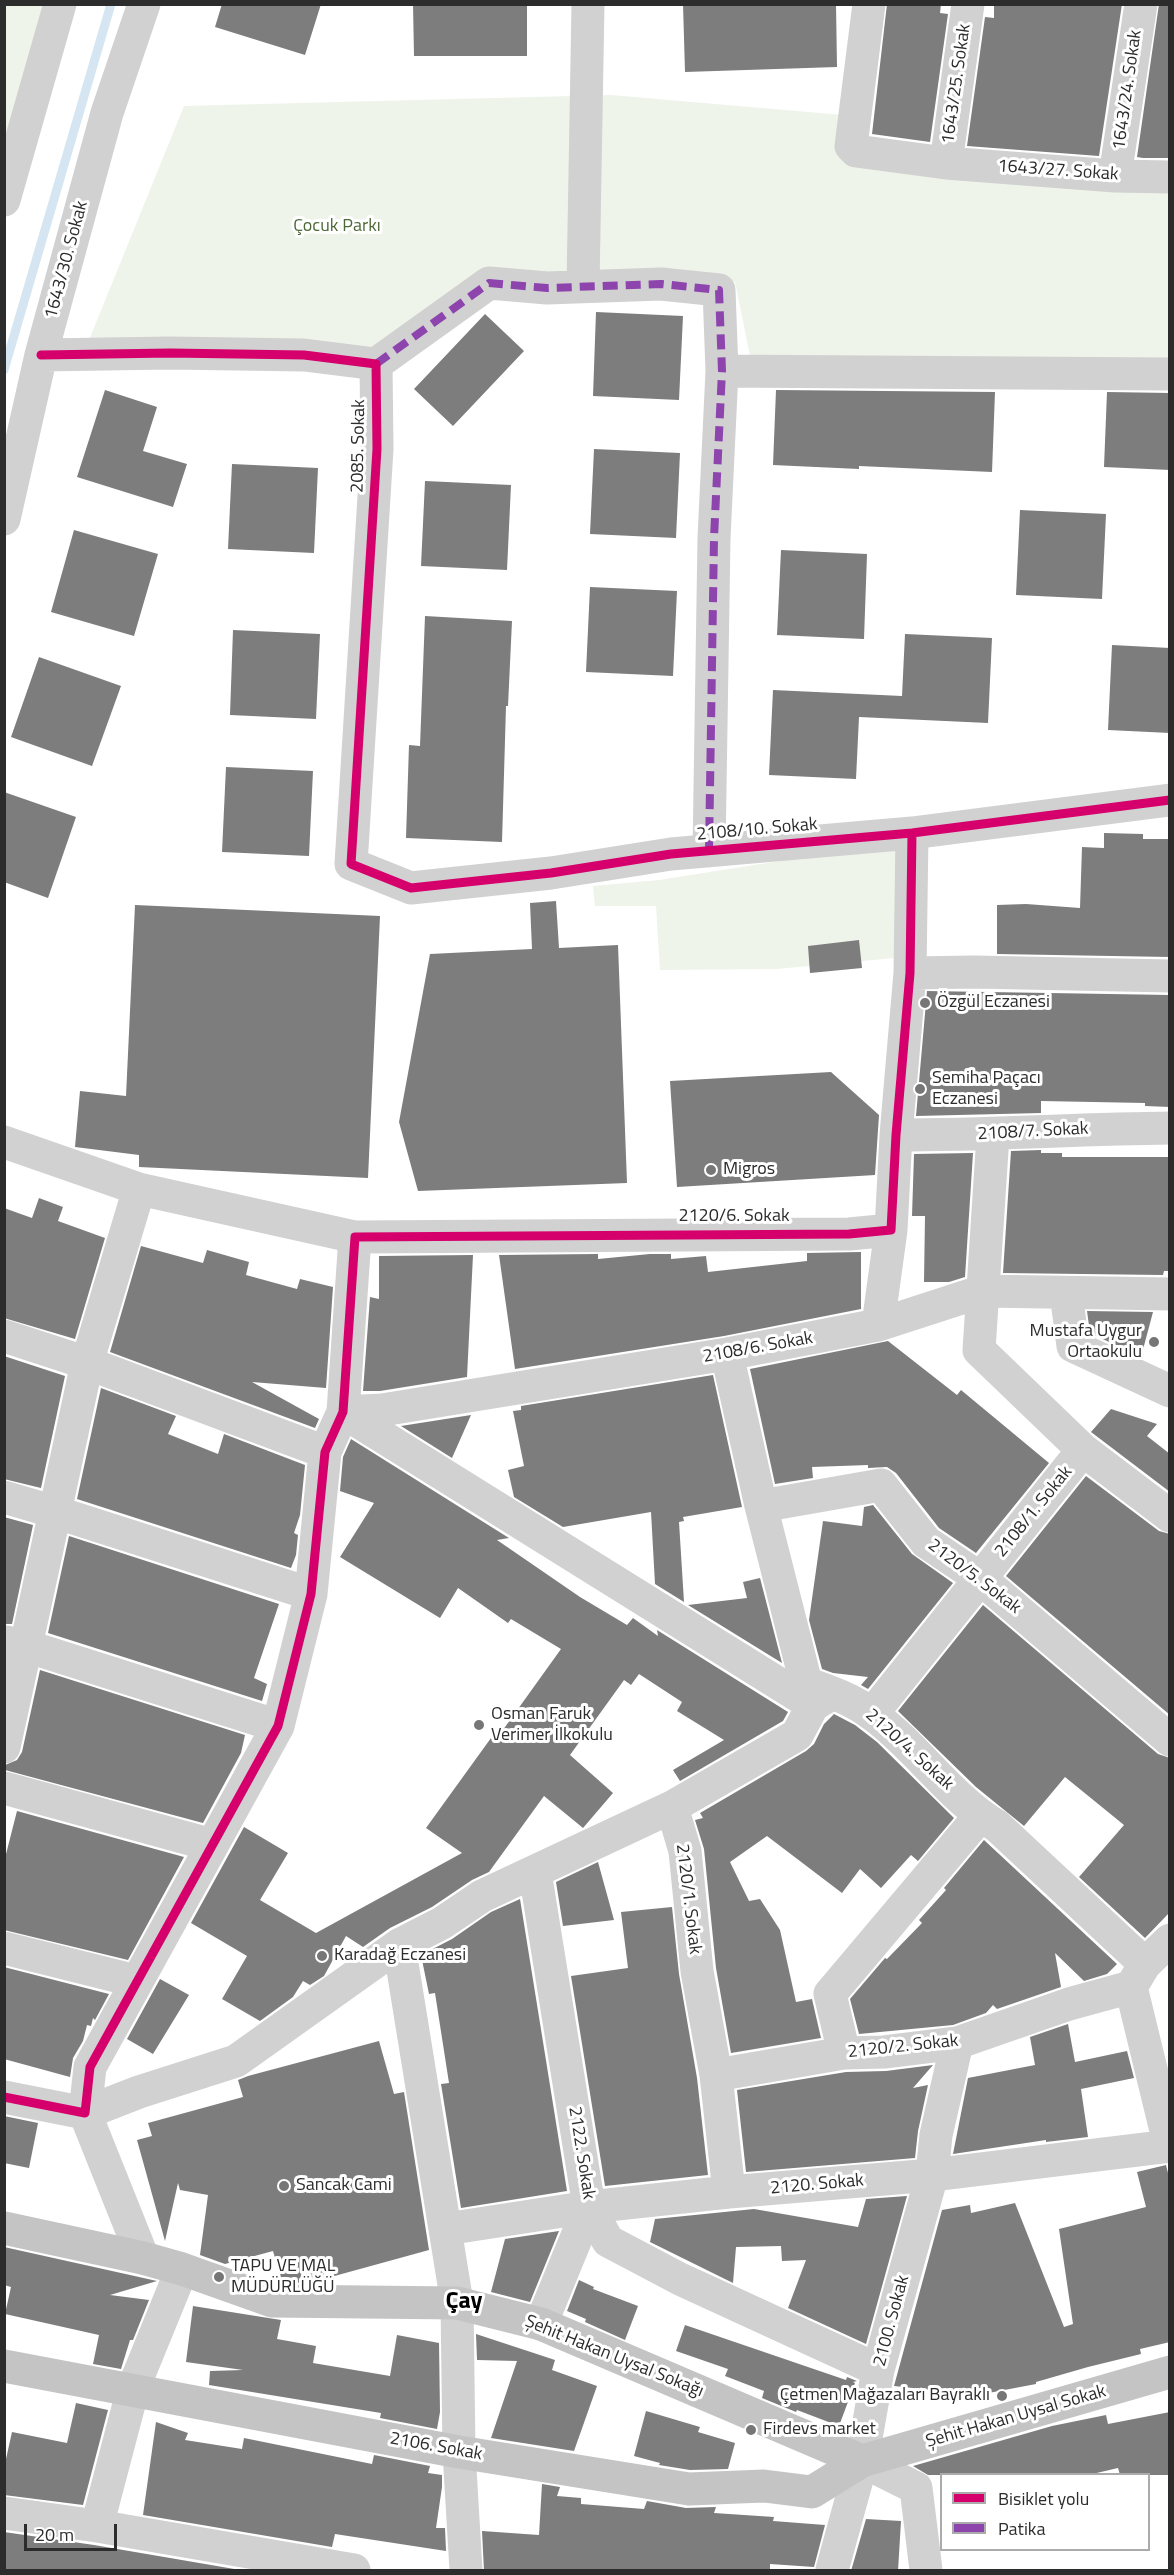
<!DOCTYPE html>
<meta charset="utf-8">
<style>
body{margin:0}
#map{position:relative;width:1174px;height:2575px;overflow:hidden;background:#fff;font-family:"Titillium Web",sans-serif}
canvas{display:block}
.frame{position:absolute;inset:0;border:6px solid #2c2c2c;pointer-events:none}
.legend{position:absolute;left:940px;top:2473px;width:210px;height:78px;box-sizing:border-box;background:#fff;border:2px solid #ababab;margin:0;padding:8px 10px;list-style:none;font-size:18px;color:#2c2c2c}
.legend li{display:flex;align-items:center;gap:12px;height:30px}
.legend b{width:30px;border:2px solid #ababab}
.scale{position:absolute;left:24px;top:2524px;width:93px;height:27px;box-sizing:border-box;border:3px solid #2c2c2c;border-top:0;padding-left:8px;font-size:18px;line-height:21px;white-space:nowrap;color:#2c2c2c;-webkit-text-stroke:4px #fff;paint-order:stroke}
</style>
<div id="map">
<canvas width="1174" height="2575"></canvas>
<div class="frame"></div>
<ul class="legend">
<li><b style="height:8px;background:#d6006c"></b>Bisiklet yolu</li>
<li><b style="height:8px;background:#8e44ad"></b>Patika</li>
</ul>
<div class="scale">20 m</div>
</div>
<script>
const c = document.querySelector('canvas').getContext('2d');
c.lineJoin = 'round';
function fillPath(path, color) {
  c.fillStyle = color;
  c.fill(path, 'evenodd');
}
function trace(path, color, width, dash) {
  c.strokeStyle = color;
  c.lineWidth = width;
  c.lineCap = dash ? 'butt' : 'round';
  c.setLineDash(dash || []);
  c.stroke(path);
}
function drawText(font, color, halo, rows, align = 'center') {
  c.font = font + ' "Titillium Web",sans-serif';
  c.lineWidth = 6;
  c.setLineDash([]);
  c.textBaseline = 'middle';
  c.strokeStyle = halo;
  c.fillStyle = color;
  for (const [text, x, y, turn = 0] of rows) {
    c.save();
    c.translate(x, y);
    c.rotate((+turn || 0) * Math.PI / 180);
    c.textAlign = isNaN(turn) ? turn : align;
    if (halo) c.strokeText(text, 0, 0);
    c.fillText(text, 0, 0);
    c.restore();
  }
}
const green = new Path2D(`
 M5,5H43L5,145Z
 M611,95L843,115L846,159L1169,190V361L750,356L735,282L486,275L374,356L87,345L184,106Z
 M900,842L905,957L777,969L660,970L656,906H595L593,886L659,880Z`);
const stream = new Path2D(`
 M4,370L111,4`);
const building = new Path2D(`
 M222,4H321L305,55L215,27Z
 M413,4H527V56H414Z
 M683,4H836L837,67L685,72Z
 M887,4H941L940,13L948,14L930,142L872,134Z
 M994,4H1122L1099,156L967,146L985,17L994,18Z
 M1159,4H1170V158H1143L1137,157Z
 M596,312L683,316L679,400L593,396Z
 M485,314L524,351L453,426L414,389Z
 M105,390L157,407L143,451L187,464L173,507L77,477Z
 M776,390L995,392L992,472L859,466V469L773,465Z
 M1107,392L1170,393V470L1104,467Z
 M594,449L680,453L676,538L590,534Z
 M232,464L318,468L314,553L228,549Z
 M425,481L511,485L507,570L421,566Z
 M1020,510L1106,514L1102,599L1016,595Z
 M74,530L158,554L134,636L51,612Z
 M781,550L867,554L864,639L777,635Z
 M590,587L677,591L673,676L586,672Z
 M425,616L512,621L508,706H506L502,842L406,838L409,745L420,746Z
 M233,630L320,634L316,719L230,715Z
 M905,634L992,638L988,723L859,717L856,779L769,775L773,690L902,696Z
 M1112,645L1170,648V733L1108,730Z
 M39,657L121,686L92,766L11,737Z
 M226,767L313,771L309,856L222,852Z
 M4,792L76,817L48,898L4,882Z
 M1104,833L1143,834V839H1170V957L997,954V905L1026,904L1080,908L1082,847L1104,848Z
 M556,901L559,948L618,945L627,1183L418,1191L399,1122L430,954L532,949L530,903Z
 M135,905L380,916L368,1178L139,1167V1155L75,1147L80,1091L126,1096Z
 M859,940L862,968L810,973L808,946Z
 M927,991L1170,995V1107L1145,1106V1103L1041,1101V1113L916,1116Z
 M831,1072L879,1115L875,1175L677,1187L670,1081Z
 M1041,1150V1153H1062V1157H1170V1271H1164L1163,1275L1003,1273L1011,1151Z
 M973,1153L965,1277L949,1282H924L925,1216H912L914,1154Z
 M39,1198L63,1207L58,1221L105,1238L75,1339L4,1318V1208L32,1218Z
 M141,1246L203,1263L207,1250L249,1262L246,1275L297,1289L300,1279L333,1287L326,1388L252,1382L319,1419L315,1428L110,1352Z
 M861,1252V1309L724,1336L515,1369L499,1255L598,1254V1259L650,1254H671V1259L706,1256L708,1272L807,1261V1253Z
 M473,1255L467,1377L380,1391H363L370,1297L379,1299V1256Z
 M1087,1311L1153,1312L1141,1357L1090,1333Z
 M888,1341L957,1395L961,1390L1049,1463L976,1553L939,1528L896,1473L887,1467L868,1468V1465L812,1467L813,1478L775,1484L750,1369Z
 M4,1356L65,1376L41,1488L4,1479Z
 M713,1375L742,1507L683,1517L684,1521L679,1522L684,1602L655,1584L651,1512L563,1527L514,1497L508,1470L524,1466L513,1411L521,1410V1406Z
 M101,1388L176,1416L168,1434L218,1454L224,1434L305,1465L300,1515L294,1533L298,1535L296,1555L291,1568L77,1499Z
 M1111,1409L1157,1424L1147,1436L1170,1454V1492L1091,1432Z
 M471,1415L452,1458L401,1426Z
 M351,1439L509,1538L497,1540L580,1597L627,1625L633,1618L658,1636L657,1630L788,1712L783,1721L680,1781L673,1770L724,1740L677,1711L682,1702L639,1674L631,1685L624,1680L570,1755L613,1793L583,1828L544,1796L489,1872L472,1880L432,1907L390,1928L363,1947L346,1936L324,1976L310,1985L303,1981L293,1997L260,2021L222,1999L247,1956L191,1923L244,1827L288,1853L260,1900L316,1933L462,1853L426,1828L491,1738L495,1741L561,1649L511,1619L508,1623L458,1588L440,1618L340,1557L374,1503L340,1491L343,1457Z
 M1086,1476L1159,1531L1170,1534V1715L1006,1576Z
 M873,1505L912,1554L953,1583L868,1689L861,1685L868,1677L833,1673L822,1669L809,1620L823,1521L862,1526L864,1507Z
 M4,1517L33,1525L12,1624H4Z
 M69,1536L279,1604L254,1678L267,1684L262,1701L48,1633Z
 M760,1578L782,1663L688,1605L747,1598L743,1582Z
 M983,1605L1158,1754L1170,1758V1912L1145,1938L1079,1877L1124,1825L1065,1777L1024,1826L976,1787L898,1711Z
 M40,1670L245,1735L241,1753L203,1823L5,1770V1765L17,1760L22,1752Z
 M834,1714L855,1725L877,1742L954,1818L918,1861L911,1855L881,1888L860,1869L842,1893L767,1836L730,1862L749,1901L760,1899L780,1930L796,2002L812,1999L821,2038L731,2053L716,1968L704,1849L695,1820L703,1818L700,1813L806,1751L814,1744L824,1724Z
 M17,1811L184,1857L128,1960L4,1930V1862Z
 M984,1840L1117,1964L1107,1974L1084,1981L1055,1953L1061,1987L997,2009L993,2005L986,2013L953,2025L859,2034L850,1999L885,1958L887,1959L922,1923L919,1920L946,1890L944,1888Z
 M598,1862L614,1920L563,1926L556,1882Z
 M520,1899L567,2191L461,2208L441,2084L449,2083L435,1993L429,1994L421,1955L452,1939L491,1912Z
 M672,1907L679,1974L697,2078L708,2175L605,2186L571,1976L628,1968L621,1912Z
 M4,1967L109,1994L95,2020L93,2018L91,2026L87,2025L83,2041L73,2058L70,2077L4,2059Z
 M160,1979L189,1995L153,2054L127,2039Z
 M1068,2024L1075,2062L1127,2051L1134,2078L1081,2089L1088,2137L1046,2142V2140L953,2154L968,2078L1035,2065L1030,2037Z
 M379,2041L394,2094L404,2092L429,2250L309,2283L282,2282L273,2251L225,2264L200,2255L208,2195L180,2190L178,2183L165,2241L137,2140L152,2136L148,2123L243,2097L238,2080L248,2076Z
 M933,2065L913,2088L928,2085L918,2131L915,2158L746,2172L737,2090L846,2072L886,2071Z
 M4,2116L38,2123L29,2168L4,2163Z
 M1166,2165L1170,2181V2342L1140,2349L1141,2354L1088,2367L1036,2382V2384L978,2395L894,2386L942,2210L970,2205L971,2213L1015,2203L1064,2327L1073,2324L1059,2229L1146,2207L1137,2172Z
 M907,2196L866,2344L788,2308L806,2260L782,2261L781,2246L736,2247L733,2283L650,2242L655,2219L754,2209L858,2227L866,2199Z
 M559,2231L530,2302L491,2292L505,2239Z
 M4,2247L157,2281L110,2295L149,2300L133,2340H130L121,2369L93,2364L99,2335L5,2314L11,2287L4,2285Z
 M579,2280L594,2287L593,2289L638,2306L625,2340L585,2322L586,2319L567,2311Z
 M193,2306L281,2320L277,2339L316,2346L313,2363L390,2376L397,2335L439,2343L440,2412L437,2429L380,2418L381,2413L209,2385L210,2371L243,2370L186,2362Z
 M685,2325L846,2380L847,2377L857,2381L853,2382L855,2383L839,2426L797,2410L796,2412L762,2398L764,2391L725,2376L728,2369L676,2351Z
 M476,2334L555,2360L552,2370L597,2386L574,2451L491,2438L517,2361L477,2360Z
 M76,2403L108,2410L83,2505L4,2495V2468L12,2432L67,2443Z
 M646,2411L700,2427L698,2432L735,2443L728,2469L690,2470L659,2465L660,2463L634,2456Z
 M1170,2412V2475H1120L1118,2468L1088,2475H928L913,2466L1052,2426L1106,2415L1108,2424Z
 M156,2422L188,2433L185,2440L242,2449L244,2438L372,2464L374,2455L430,2466L428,2473L442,2475V2487L436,2528H445L446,2551L335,2534L332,2547L143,2515Z
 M542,2484L560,2487L557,2496L581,2498V2504L644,2509L647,2501L686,2508L716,2507L714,2513L774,2517L773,2521L825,2525L814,2567L770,2564V2571H484L482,2531L539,2535Z
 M866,2519L901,2521L898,2571H851Z
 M4,2532L94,2545L246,2571H4Z`);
const minor = new Path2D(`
 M869,4L851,146L856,151L946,163L1115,176L1170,177
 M946,163L968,4
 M1115,176L1141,4
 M4,200L60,4
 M583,286L588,4
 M41,355L170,353L304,355L376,364L377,449L351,864L411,888L551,873L671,854L912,833L1170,800
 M376,364L489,283L547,288L661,284L719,290L722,371L714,538L709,851
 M722,371L1170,374
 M4,519L41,355L107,113L144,4
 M910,973L974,972L1170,976
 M896,1135C988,1135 1078,1129 1170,1128
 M993,1135L979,1350L1083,1450L1170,1516
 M4,1142L139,1189L355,1237
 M1066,1293L1073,1346L1170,1391
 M878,1325L891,1230
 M4,1336L87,1363L139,1189
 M727,1354L761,1506L806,1683C829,1691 854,1700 873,1715C918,1748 950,1798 997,1826L1145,1964
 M343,1412L382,1410L727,1354L878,1325L983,1291L1170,1294
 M343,1412L813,1705
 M4,1497L55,1512L26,1646L278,1726
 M761,1506L881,1485L926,1542L981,1579L1170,1740
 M311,1594L55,1512L87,1363L325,1452
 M872,1714L1083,1450
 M4,1747L26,1646L6,1642
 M4,1788L212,1845
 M535,1872L589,2207L608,2241L680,2279L878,2370
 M399,1945L457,2303L459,2452L466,2570
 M4,1948L136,1981
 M1131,1987L1170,2147
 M844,2053L830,1994L980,1816
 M716,2075L844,2053L884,2052L957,2043L1069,2004L1131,1987L1145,1964L1170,1940
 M4,2097L85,2113L90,2067L278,1726L311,1594L325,1452L343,1412L355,1237L849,1234L891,1230L896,1135L910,973L912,833
 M729,2192L716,2075L697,1971L685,1851L672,1807L797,1735L813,1705L833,1693
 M446,2229L589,2207
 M143,2258L85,2113L139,2092L236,2061L399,1945L442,1923L482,1896L672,1807
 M541,2324L589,2207L729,2192L932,2175L1170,2146
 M4,2513L97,2526L354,2570
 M97,2526L133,2389L182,2269
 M832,2570L862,2461
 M926,2570L916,2488L862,2461L878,2370L932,2175L936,2135L957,2043`);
const major = new Path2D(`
 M4,2228L143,2258L182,2269L272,2301L457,2303L541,2324L862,2461
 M4,2366L459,2452L689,2489L764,2486L812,2492L862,2461L1170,2372`);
const quiet = new Path2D(`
 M376,364L489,283L547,288L661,284L719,290L722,371L714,538L709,851`);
const cycleway = new Path2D(`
 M41,355L170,353L304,355L376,364L377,449L351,864L411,888L551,873L671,854L912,833L1170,800
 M4,2097L85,2113L90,2067L278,1726L311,1594L325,1452L343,1412L355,1237L849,1234L891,1230L896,1135L910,973L912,833`);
const markers = [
 [925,1003,6,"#767676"],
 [920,1089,6,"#767676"],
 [711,1170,6,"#767676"],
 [1154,1342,6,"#767676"],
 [479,1725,6,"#767676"],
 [322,1956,6,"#767676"],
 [284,2186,6,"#767676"],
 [219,2277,6,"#767676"],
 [1002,2396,6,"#767676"],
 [751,2430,6,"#767676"]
];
const streetNames = [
 ["1643/25. Sokak",957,84,-82],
 ["1643/24. Sokak",1128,90,-82],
 ["1643/27. Sokak",1058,171,4],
 ["1643/30. Sokak",67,260,-75],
 ["2085. Sokak",359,446,-89],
 ["2108/10. Sokak",757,830,-5],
 ["2108/7. Sokak",1033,1132,-3],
 ["2120/6. Sokak",734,1217],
 ["2108/6. Sokak",758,1348,-10],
 ["2108/1. Sokak",1034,1512,-51],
 ["2120/5. Sokak",974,1577,37],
 ["2120/4. Sokak",909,1750,42],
 ["2120/1. Sokak",688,1899,83],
 ["2120/2. Sokak",903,2047,-6],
 ["2122. Sokak",581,2153,81],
 ["2120. Sokak",817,2185,-5],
 ["2100. Sokak",892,2321,-75],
 ["Şehit Hakan Uysal Sokağı",614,2357,22],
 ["Şehit Hakan Uysal Sokak",1016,2417,-16],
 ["2106. Sokak",436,2447,10]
];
const parkNames = [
 ["Çocuk Parkı",337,227]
];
const poiNames = [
 ["Özgül Eczanesi",937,1003],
 ["Semiha Paçacı",932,1079],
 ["Eczanesi",932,1100],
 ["Migros",723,1170],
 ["Mustafa Uygur",1142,1332,"right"],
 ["Ortaokulu",1142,1353,"right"],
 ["Osman Faruk",491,1715],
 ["Verimer İlkokulu",491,1736],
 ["Karadağ Eczanesi",334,1956],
 ["Sancak Cami",296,2186],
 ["TAPU VE MAL",231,2267],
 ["MÜDÜRLÜĞÜ",231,2288],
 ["Çetmen Mağazaları Bayraklı",990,2396,"right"],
 ["Firdevs market",763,2430]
];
const districtNames = [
 ["Çay",464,2302]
];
fillPath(green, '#eff4ea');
trace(stream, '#d5e6f2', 9);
fillPath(building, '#7d7d7d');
trace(minor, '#d1d1d1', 33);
trace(major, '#c4c4c4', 33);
trace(quiet, '#8e44ad', 8, [15, 8]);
trace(cycleway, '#d6006c', 9);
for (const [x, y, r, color] of markers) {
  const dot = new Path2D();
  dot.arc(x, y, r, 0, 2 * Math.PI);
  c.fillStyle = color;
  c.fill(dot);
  trace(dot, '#fff', 2);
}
drawText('18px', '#2c2c2c', '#fff', streetNames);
drawText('18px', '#4e6938', '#fff', parkNames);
drawText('18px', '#2c2c2c', '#fff', poiNames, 'left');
drawText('bold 24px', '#000', '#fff', districtNames);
</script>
